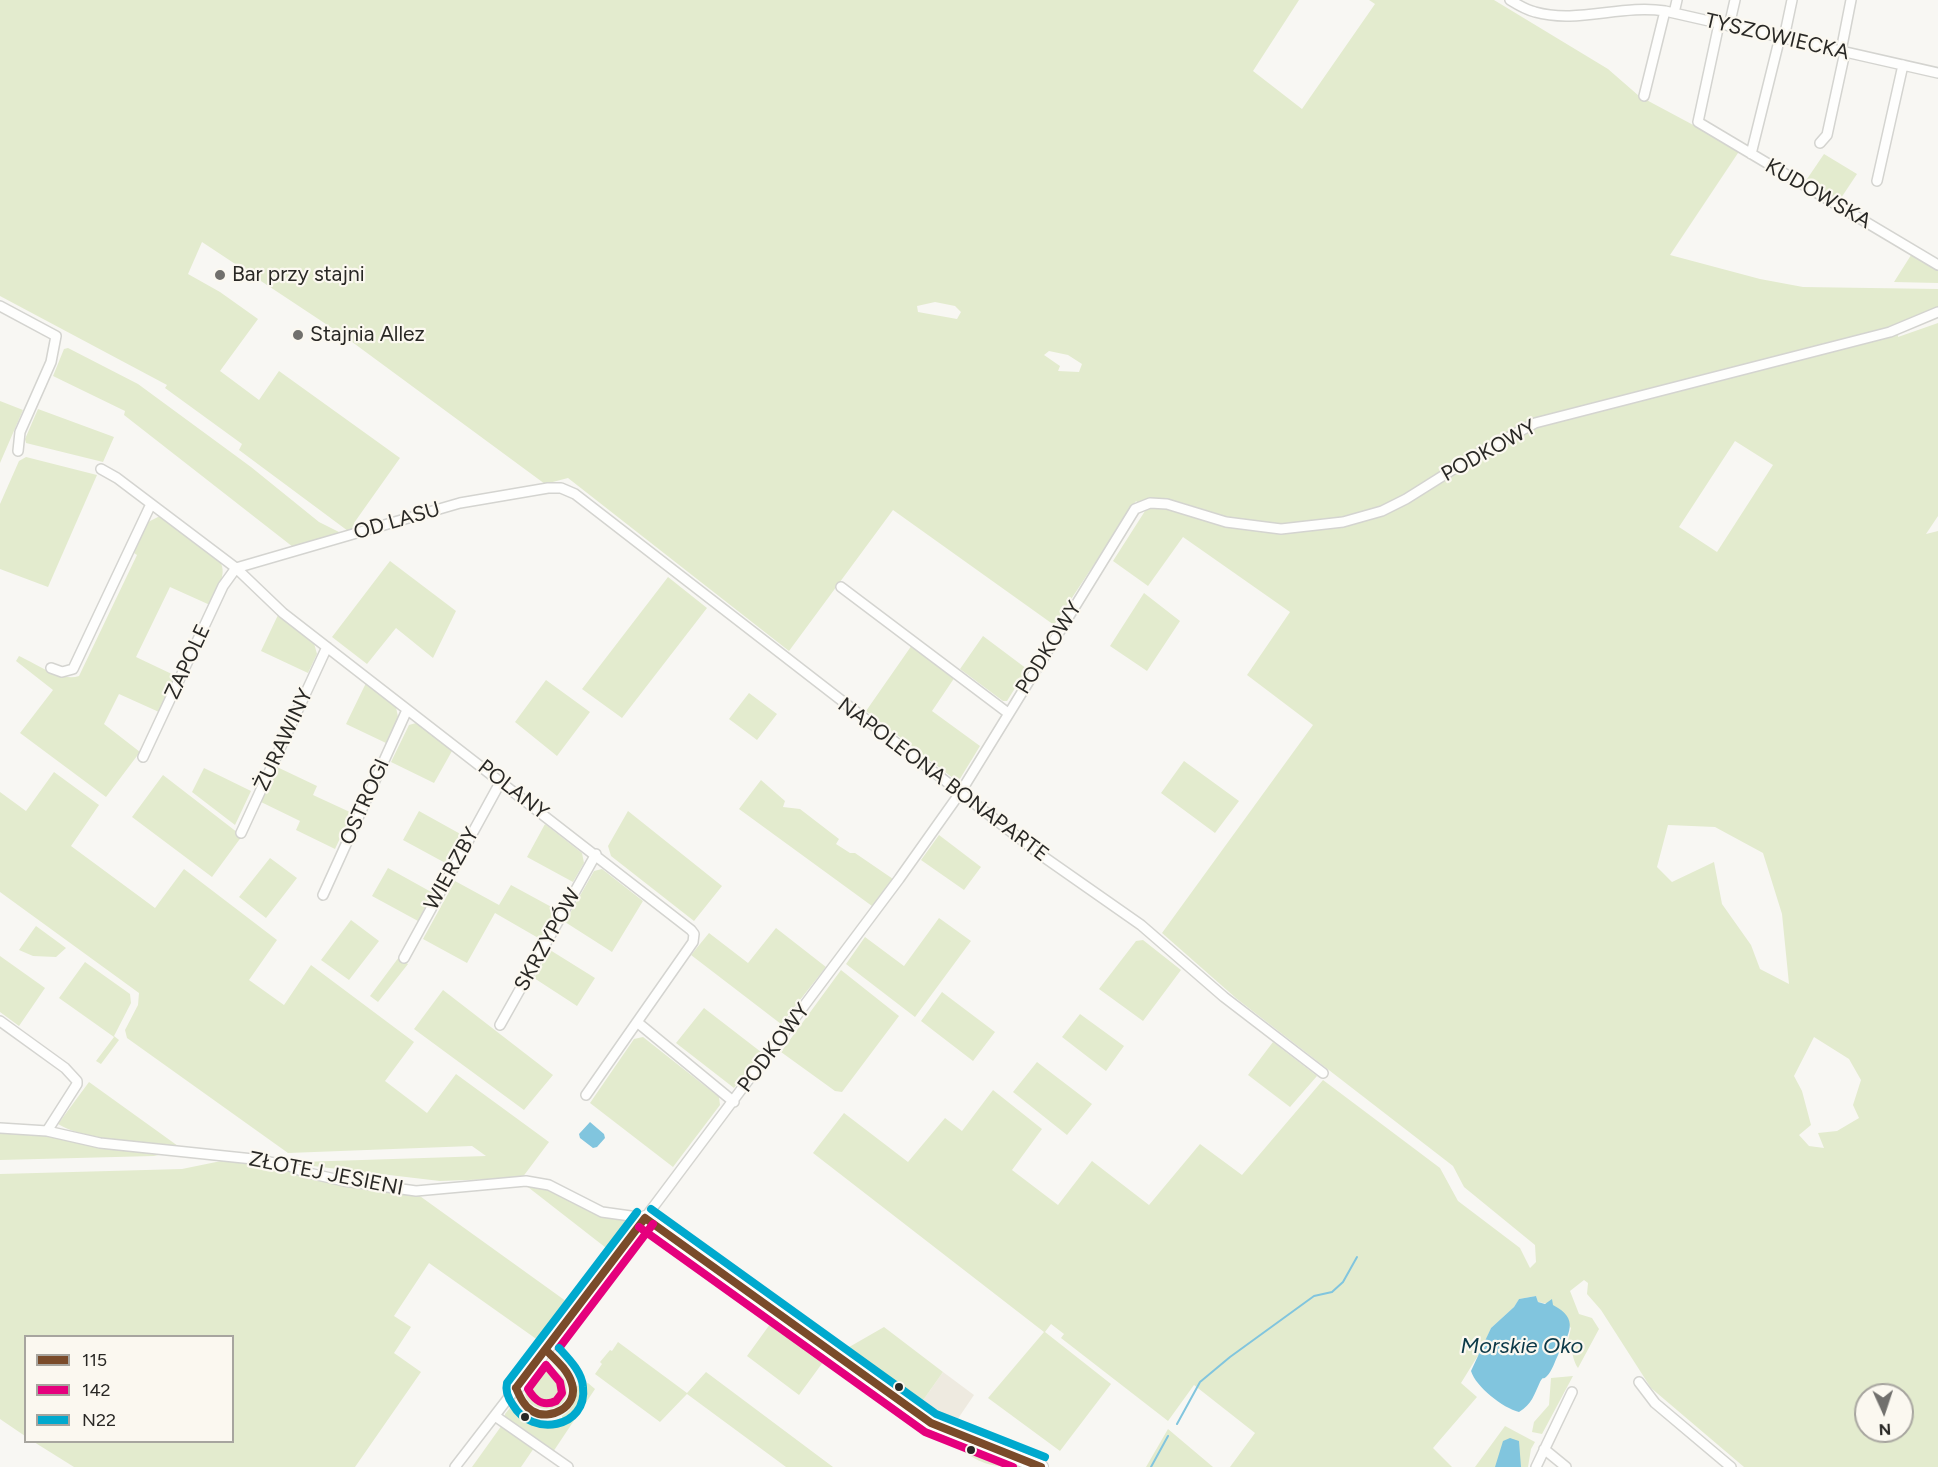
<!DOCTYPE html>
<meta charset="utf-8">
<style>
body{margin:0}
#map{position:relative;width:1938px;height:1467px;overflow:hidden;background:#f8f7f3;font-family:Figtree,sans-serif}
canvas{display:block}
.legend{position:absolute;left:24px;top:1335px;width:210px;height:108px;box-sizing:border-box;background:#fbf8f0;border:2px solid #a7a59f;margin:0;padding:8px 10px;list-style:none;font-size:18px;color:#292825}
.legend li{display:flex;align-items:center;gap:12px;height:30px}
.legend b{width:30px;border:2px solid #a7a59f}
.north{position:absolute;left:1854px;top:1383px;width:60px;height:60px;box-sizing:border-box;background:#fbf8f0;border:2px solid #a7a59f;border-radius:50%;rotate:177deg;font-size:16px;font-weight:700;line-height:24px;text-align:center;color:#292825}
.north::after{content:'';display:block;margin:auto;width:21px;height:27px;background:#71706d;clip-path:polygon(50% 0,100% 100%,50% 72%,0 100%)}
</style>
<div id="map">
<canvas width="1938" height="1467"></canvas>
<ul class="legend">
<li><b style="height:8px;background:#7a4b2a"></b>115</li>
<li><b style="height:8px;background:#e5007d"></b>142</li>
<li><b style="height:8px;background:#00a9ce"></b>N22</li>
</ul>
<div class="north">N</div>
</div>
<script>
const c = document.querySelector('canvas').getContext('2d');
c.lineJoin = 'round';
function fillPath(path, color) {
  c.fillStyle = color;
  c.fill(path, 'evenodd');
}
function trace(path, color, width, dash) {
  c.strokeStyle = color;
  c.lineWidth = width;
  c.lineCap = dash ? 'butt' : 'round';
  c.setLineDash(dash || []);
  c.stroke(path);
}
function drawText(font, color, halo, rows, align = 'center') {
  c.font = font + ' Figtree,sans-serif';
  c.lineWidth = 4.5;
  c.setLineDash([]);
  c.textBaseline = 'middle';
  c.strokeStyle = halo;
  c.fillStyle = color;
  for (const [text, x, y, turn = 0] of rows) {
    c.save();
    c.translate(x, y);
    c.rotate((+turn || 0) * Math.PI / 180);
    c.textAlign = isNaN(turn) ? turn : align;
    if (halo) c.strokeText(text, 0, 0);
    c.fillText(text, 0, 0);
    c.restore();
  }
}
const built = new Path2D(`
 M943,1372L974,1395L955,1423L935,1415L919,1406Z`);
const green = new Path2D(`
 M0,0H1299L1253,71L1302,109L1375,4L1369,0H1494L1608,69L1639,96L1740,150L1670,255L1760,279L1803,287L1938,289V307L1900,323L1898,337L1938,323V516L1926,534L1938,531V1467H1744L1651,1388L1601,1310L1587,1294L1588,1283L1584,1280L1570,1291L1579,1314L1592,1318L1599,1329L1578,1368C1572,1360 1574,1351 1567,1344L1571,1328L1549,1304L1538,1302L1536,1296L1519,1299L1514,1307L1491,1328L1482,1349L1461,1383L1477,1397L1433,1448L1452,1467H1230L1255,1433L1194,1385L1168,1421L1061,1338L1064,1334L1051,1324L1045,1332L1111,1384L1060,1451L988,1398L1044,1332L813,1153L844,1113L908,1162L945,1118L962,1131L993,1090L1042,1129L1012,1170L1058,1205L1092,1161L1149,1205L1200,1144L1242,1175L1323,1080L1440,1168L1458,1201L1520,1248L1530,1268L1536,1262L1535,1245L1464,1187L1453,1166L1237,999L1162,933L1313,725L1247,675L1290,612L1183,537L1148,586L1113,561L1145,511L1136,501L1054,625L893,510L789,651L568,478L545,484L344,336L202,242L188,274L220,292L258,319L220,371L259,400L279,371L400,458L354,523L358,527L348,531L239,450L242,444L165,388L167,385L0,296ZM935,302L955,306L961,312L957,319L918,312L917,306ZM1049,351L1068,355L1082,364L1079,372L1058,371L1060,366L1044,355ZM1735,441L1773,465L1717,552L1679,527ZM1668,825L1715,827L1763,853L1782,914L1789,984L1760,969L1751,945L1722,904L1714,862L1672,882L1657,867ZM1814,1037L1849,1059L1861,1080L1853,1105L1859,1118L1837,1131L1818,1133L1824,1148L1809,1146L1799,1135L1811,1125L1802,1091L1794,1076ZM1866,1395H1902V1431H1866Z
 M1824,154L1857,174L1839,201L1805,182Z
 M1913,252L1938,268V283L1894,282Z
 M68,348L138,384L251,467L319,522L341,533L293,547L124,415L125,411L53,376L64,349Z
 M0,401L23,410L0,463Z
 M38,409L114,437L103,462L26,443L25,439Z
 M26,457L97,475L48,587L0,569V504L19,461Z
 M158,517H164L220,561C228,575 216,592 210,605L170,587L136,657L176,676L159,712L119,694L104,724L140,752L106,797L20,733L53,690L16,661L19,656C35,663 60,682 79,676L137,555L134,553L148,522Z
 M390,561L456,611L433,658L396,628L367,664L332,637Z
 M668,577L707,608L622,718L582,689Z
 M1144,593L1180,621L1147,671L1110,646Z
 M278,615L314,643L317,654L308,673L261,651Z
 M983,636L1027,669L1007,701H1003L960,669Z
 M912,645L955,677L932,711L980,746L958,782L866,711Z
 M546,680L590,712L557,756L515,722Z
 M366,683L396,707L398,717L386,743L346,724Z
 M749,693L777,714L757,740L729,719Z
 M416,723L452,751L434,783L391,762L409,725Z
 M1184,761L1239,801L1215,833L1161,793Z
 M277,767L317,786L313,795L352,813L335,849L296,830L300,821L261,802Z
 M204,768L251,791L235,825L192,792Z
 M54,772L99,805L71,846L155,908L184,869L277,940L249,980L284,1005L311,965L414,1042L385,1081L427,1113L456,1074L549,1142L522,1178L440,1181L304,1165L300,1162L486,1156L472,1146L288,1153L127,1038L125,1030L138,1005L139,993L0,892V792L26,811Z
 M163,775L242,836L212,877L132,817Z
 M761,780L785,801L783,807L800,809L839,839L836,844L850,853H855L893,879L872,906L739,809Z
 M419,811L464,836L449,865L403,840Z
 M628,811L722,886L694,921L611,856L608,846Z
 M545,824L582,853L584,863L573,882L527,857Z
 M939,835L981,867L964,890L921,860Z
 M270,858L297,878L266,918L239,897Z
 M388,868L433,893L418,921L372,896Z
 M602,869L643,901L612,952L565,922L594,871Z
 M455,881L499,905L511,885L557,910L540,939L495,913L467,963L423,939Z
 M939,918L971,941L915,1017L846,964L865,937L904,966Z
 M351,920L379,941L349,980L321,960Z
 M36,926L66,948L56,957L33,956L19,950Z
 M776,928L826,967L781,1024L691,955L709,933L748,963Z
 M1143,940L1181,970L1143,1021L1099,989L1136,941Z
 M550,950L595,978L577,1006L534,978Z
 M0,956L45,988L19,1026L0,1012Z
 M399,957L408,964L378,1002L370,996Z
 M85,962L130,994L131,1003L114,1036L119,1040L101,1064L96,1061L114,1037L59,998Z
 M841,970L899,1016L842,1092L835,1091L781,1052Z
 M443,990L553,1075L524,1110L414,1029Z
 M942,992L995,1032L973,1061L921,1021Z
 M704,1008L761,1052L734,1088L676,1043Z
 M1080,1014L1124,1046L1106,1071L1062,1037Z
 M643,1037L719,1097L720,1105L673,1167L590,1103L634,1039Z
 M1273,1042L1317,1076L1290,1107L1248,1075Z
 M1037,1062L1092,1104L1067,1135L1013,1092Z
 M89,1082L178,1146C148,1143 83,1140 58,1124Z
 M0,1132L51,1136L168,1153L154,1156L0,1160Z
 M226,1160L417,1194L570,1304L542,1343L429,1263L394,1316L411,1327L394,1353L421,1372L355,1467H74L34,1442H232V1336H26L25,1436L0,1419V1174L182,1169Z
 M524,1184L548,1190L602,1216L633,1221L610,1251Z
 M773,1320L826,1358L799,1395L747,1356Z
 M884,1327L943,1372L919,1406L844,1350Z
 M618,1342L687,1393L706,1372L833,1467H786L687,1394L660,1422L595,1374L602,1364L600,1362L610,1350L612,1351Z
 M545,1359C549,1362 551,1365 554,1369C556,1371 559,1373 561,1375C566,1380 567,1386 567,1392C565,1418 518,1412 526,1386C529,1377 539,1367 545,1359Z
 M1573,1376L1542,1434L1532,1432L1534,1422L1549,1405L1551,1378Z
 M588,1383L595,1389L553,1452L505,1418V1414L513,1404L518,1405L522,1411L520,1414L527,1419L529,1417L548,1422L562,1418V1416C573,1409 577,1399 577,1386Z
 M502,1425L534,1448L521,1467H472Z
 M1505,1426L1535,1442L1531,1449L1528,1467H1475Z
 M1168,1429L1213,1467H1146Z
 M958,1442L984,1452L985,1450L1028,1467C995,1467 983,1467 958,1447Z`);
const water = new Path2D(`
 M590,1122L604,1134L605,1138L597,1147L593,1148L580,1138L579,1134Z
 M1536,1296L1538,1302L1545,1304L1552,1299L1553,1305C1580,1319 1569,1334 1558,1355C1555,1361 1552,1371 1547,1376C1542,1381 1544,1375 1540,1382C1534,1395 1532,1404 1519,1412C1503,1408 1476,1387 1471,1371L1491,1328L1514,1307L1519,1299Z
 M1510,1438L1519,1441L1521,1467H1495L1503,1441Z`);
const stream = new Path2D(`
 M1177,1424L1200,1382L1230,1357L1314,1296L1332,1292L1343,1282L1357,1257
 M1151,1467L1168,1436`);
const street = new Path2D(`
 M1510,0C1518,5 1526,10 1535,12C1577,24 1622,4 1665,11L1938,73
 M1674,13L1677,0
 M1719,24L1698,122L1938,265
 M1729,26L1735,0
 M1784,38L1792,0
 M1841,51L1851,0
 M1644,96L1665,11
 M1820,143L1827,135L1845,52
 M1751,154L1780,37
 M1877,181L1903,65
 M0,306L56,336L51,362L20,432L18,451
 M101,469L117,478L236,568L283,613L691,930L694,934L693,942L637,1022L734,1102
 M841,587L1008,713
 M51,668L62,672L73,669L151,504
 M143,757L223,586L236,568L460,503L548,488H561L575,494L1041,855L1141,925L1224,997L1323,1073
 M241,833L327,647
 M323,895L407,710
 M404,958L501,781
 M0,1021L65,1068L77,1081V1084L47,1131
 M500,1025L596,854
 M586,1095L637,1022
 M0,1128L47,1131L100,1143L253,1159L290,1166L304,1172L344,1181L416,1191L526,1181L549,1185L602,1212L645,1218L899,879L960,793L1135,509L1150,503L1167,504L1226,522L1281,529L1343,522L1382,511L1406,499L1476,455L1535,423L1890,332L1938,312
 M1639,1382L1655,1403L1731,1467
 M495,1416L568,1467
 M1544,1449L1566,1467
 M455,1467L516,1388
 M1536,1467L1572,1392`);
const secondary = new Path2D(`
 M516,1388L645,1218L931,1423L1041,1467`);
const bus1 = new Path2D(`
 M645,1218L931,1423L1041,1467
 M516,1388L645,1218
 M516,1388C520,1397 524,1406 532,1411C550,1422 579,1406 572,1384C568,1370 556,1360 546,1350`);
const bus2 = new Path2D(`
 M639,1227L925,1432L1013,1467
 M559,1348L653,1224
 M546,1365L560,1382L562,1393L556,1401C543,1407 535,1401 528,1389Z`);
const bus3 = new Path2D(`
 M651,1209L936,1414L1045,1457
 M559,1348C569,1359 582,1372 583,1387C588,1428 532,1438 513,1405C508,1398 505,1391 507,1383L637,1212`);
const markers = [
 [220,275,6,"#71706d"],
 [298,335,6,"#71706d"],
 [899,1387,5,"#292825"],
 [525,1417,5,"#292825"],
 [971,1450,5,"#292825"]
];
const streetNames = [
 ["TYSZOWIECKA",1777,37,13],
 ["KUDOWSKA",1818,194,30],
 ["PODKOWY",1489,451,-29],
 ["OD LASU",397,521,-16],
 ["PODKOWY",1049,648,-58],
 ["ZAPOLE",188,662,-65],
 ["ŻURAWINY",284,740,-65],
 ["NAPOLEONA BONAPARTE",943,780,37],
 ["POLANY",513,790,38],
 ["OSTROGI",365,802,-66],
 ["WIERZBY",452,869,-61],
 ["SKRZYPÓW",548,940,-61],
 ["PODKOWY",774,1048,-53],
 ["ZŁOTEJ JESIENI",326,1174,11]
];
const poiNames = [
 ["Bar przy stajni",232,275],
 ["Stajnia Allez",310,335]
];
const waterNames = [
 ["Morskie Oko",1522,1347]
];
fillPath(built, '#eeeae0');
fillPath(green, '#e3ebce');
fillPath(water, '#81c5de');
trace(stream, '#81c5de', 2);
trace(street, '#d4d4d0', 12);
trace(secondary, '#d4d4d0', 16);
trace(street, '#fefefd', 9);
trace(secondary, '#fefefd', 14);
trace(bus1, '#7a4b2a', 8);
trace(bus2, '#e5007d', 8);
trace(bus3, '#00a9ce', 8);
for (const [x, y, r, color] of markers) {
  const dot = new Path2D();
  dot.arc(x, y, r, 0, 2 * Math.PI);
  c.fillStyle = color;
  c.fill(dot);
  trace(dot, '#fbf8f0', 2);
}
drawText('21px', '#292825', '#fbf8f0', streetNames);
drawText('21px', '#292825', '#fbf8f0', poiNames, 'left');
drawText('italic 22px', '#0c3948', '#fbf8f0', waterNames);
</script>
